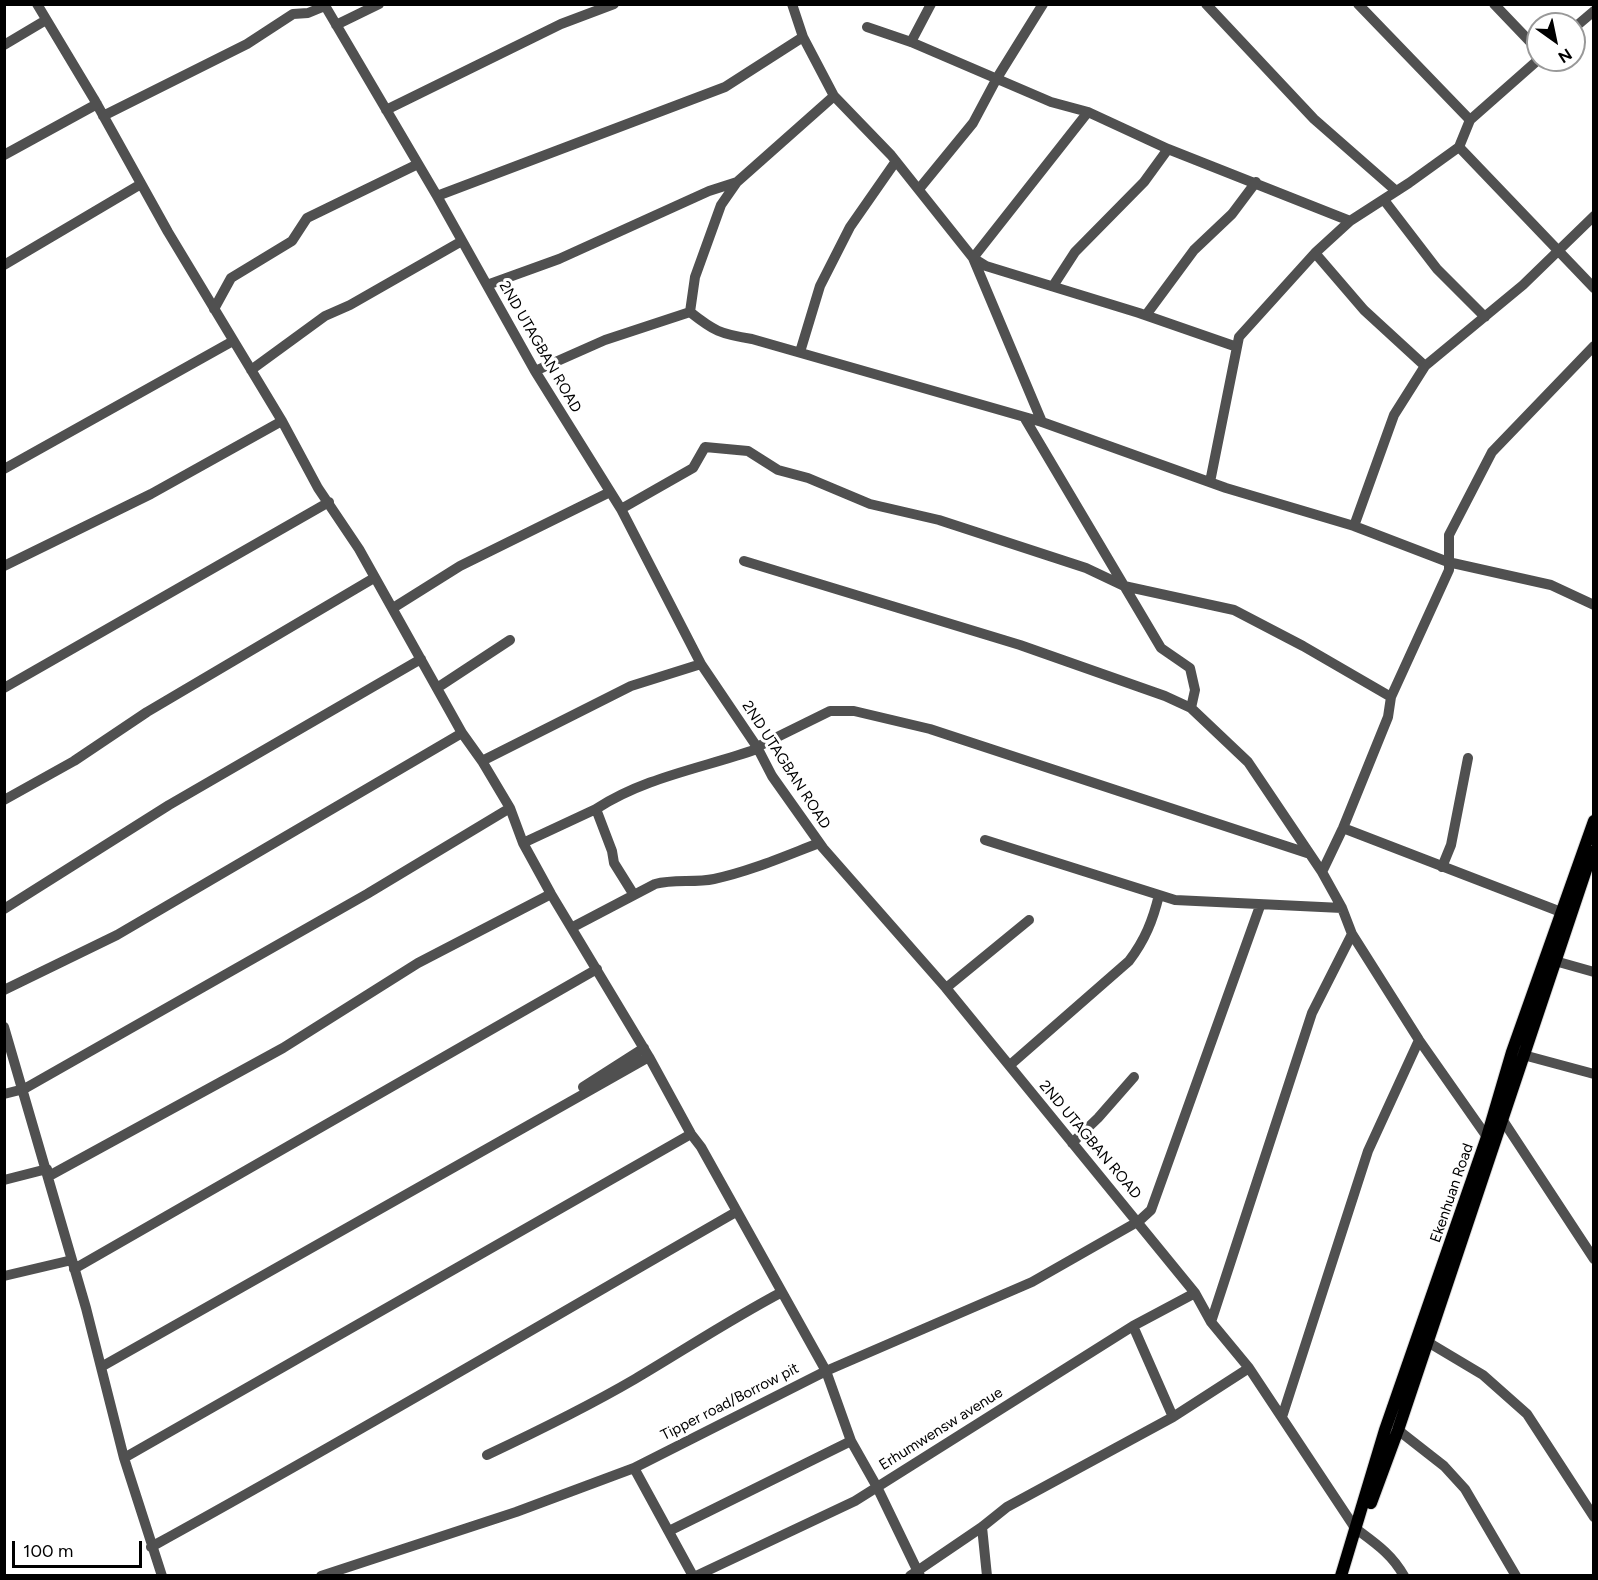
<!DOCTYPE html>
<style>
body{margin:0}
#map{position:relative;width:1598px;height:1580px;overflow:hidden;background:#fff;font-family:Figtree,sans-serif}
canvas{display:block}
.frame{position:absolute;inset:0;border:6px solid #000;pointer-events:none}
.north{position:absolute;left:1526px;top:12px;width:60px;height:60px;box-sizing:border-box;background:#fff;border:2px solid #999;border-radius:50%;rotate:147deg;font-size:16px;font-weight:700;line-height:24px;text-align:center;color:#000}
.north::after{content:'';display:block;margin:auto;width:21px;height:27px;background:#000;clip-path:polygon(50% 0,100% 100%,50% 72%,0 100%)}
.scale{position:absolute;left:12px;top:1541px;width:130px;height:27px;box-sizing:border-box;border:3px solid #000;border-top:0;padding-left:8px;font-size:18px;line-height:21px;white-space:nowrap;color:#000;-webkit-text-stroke:4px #fff;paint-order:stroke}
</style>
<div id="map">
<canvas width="1598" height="1580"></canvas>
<div class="frame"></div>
<div class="north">N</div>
<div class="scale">100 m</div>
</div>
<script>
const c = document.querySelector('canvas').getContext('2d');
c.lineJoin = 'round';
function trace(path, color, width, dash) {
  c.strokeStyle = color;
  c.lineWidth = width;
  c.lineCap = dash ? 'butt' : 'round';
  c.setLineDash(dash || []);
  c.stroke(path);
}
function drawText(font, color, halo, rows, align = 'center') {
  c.font = font + ' Figtree,sans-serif';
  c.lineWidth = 6;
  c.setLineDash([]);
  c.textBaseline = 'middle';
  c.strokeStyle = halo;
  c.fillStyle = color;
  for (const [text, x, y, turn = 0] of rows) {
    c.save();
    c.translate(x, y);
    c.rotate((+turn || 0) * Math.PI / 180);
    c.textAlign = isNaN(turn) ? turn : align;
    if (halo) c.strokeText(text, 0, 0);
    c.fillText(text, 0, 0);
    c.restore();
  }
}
const minor = new Path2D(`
 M37,4L94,99L168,232L282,421L318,488L359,549L462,733L482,761L510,808L523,843L551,894L649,1057L691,1134L701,1147L826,1371L851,1441L877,1487L920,1576
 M324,4L437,196L535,371L621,509L701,664L757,747L772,776L823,848L946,988L1195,1293L1211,1322L1249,1368L1355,1528C1375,1543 1392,1554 1404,1576
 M792,4L803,37L834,96L891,155L973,258L1042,422
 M1206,4L1314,119L1395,190
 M1358,4L1470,120
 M1494,4L1538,50
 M336,25L379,4
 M867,27L911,42L1051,102L1088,112L1168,149L1350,221
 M1574,28L1594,11
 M911,42L931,4
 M4,45L46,20
 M386,110L561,24L614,4
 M1088,112L973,258L986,266L1139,313L1237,347
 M103,116L247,44L293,14L308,13L325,6
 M1459,147L1594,288
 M4,155L97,104
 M919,189L973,123L997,78L1043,4
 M437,196L725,87L803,37
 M1384,200L1437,269L1485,317
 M1315,253L1364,310L1425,366
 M4,265L141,184
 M487,285L559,259L709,191L737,182
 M1053,286L1075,252L1144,182L1168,149
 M214,309L231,278L292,241L307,218L418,164
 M690,312L695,277L721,205L737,182L834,96
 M1146,315L1194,250L1232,214L1256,182
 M800,352L820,286L850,227L896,161
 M251,370L325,316L350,305L462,241
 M535,371L605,340L690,312C714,331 720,334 752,339L1042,422L1226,488L1354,526L1448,562L1551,585L1594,605
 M1024,417L1161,648L1190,668L1195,690L1191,708L1248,762L1322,872L1342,908L1352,934L1419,1040L1487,1137
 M4,469L233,341
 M1210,482L1239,337L1315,253L1350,221L1409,183L1459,147L1470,120L1538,60
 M621,509L693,468L705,447L748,451L778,470L808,478L870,504L939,520L1086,568L1124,586L1234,610L1303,646L1391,697
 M1354,526L1394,415L1425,366L1523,285L1594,216
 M744,561L1020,645L1165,696L1191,708
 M4,566L151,494L282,421
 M393,608L460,566L610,492
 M4,688L329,502
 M437,688L510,640
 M757,747L830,711H854L930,729L1307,853
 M482,761L631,686L701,664
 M4,800L74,761L147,712L374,578
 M1343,828L1561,912
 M985,840L1175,900L1342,908
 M523,843L596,809
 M1442,867L1451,845L1468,758
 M1322,872L1343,828L1388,717L1391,697L1449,570V535L1492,452L1594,346
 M634,895L614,863L612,851L596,809C645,777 703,768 757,749
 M4,909L169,805L421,659
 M573,927L655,884C674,879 694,883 714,879C751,871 785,856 819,843
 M1555,961L1594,972
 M946,988L1029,920
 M4,990L117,935L462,733
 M4,1027L86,1308L124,1458L162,1576
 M1516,1053L1594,1074
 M1010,1065L1129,961C1145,940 1153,920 1159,895
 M583,1087L644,1048
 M4,1094L24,1089L367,894L510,808
 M1502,1119L1594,1259
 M1072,1143L1098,1118L1134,1077
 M49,1176L283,1048L418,963L551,894
 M4,1180L47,1169
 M74,1269L597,969
 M4,1276L72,1260
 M1211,1322L1312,1013L1352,934
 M1133,1326L1173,1417
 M1426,1341L1483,1375L1527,1414L1594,1517
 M101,1367L649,1057
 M1282,1417L1368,1151L1419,1040
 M1398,1430L1444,1466L1465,1489L1516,1576
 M487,1455C538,1431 587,1407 635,1379C684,1350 731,1319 782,1292
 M124,1458L691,1134
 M634,1468L693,1576
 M982,1527L987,1576
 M669,1531L851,1441
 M151,1547C348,1439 541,1324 736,1212
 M321,1576L516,1512L634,1468L826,1371L1032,1282L1139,1221L1151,1210L1260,906
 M696,1576L855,1501L1133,1326L1195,1293
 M910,1576L982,1527L1007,1507L1173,1417L1249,1368`);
const major = new Path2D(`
 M1371,1503L1398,1430L1592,852
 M1341,1576L1385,1430L1487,1137L1512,1052L1594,821`);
const streetNames = [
 ["2ND UTAGBAN ROAD",540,347,60],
 ["2ND UTAGBAN ROAD",786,765,57],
 ["2ND UTAGBAN ROAD",1090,1140,50],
 ["Ekenhuan Road",1452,1193,-71],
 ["Tipper road/Borrow pit",730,1402,-27],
 ["Erhumwensw avenue",941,1429,-32]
];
trace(major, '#dbdbdb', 14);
trace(minor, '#505050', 10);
trace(major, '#000', 12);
drawText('15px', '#000', '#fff', streetNames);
</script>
